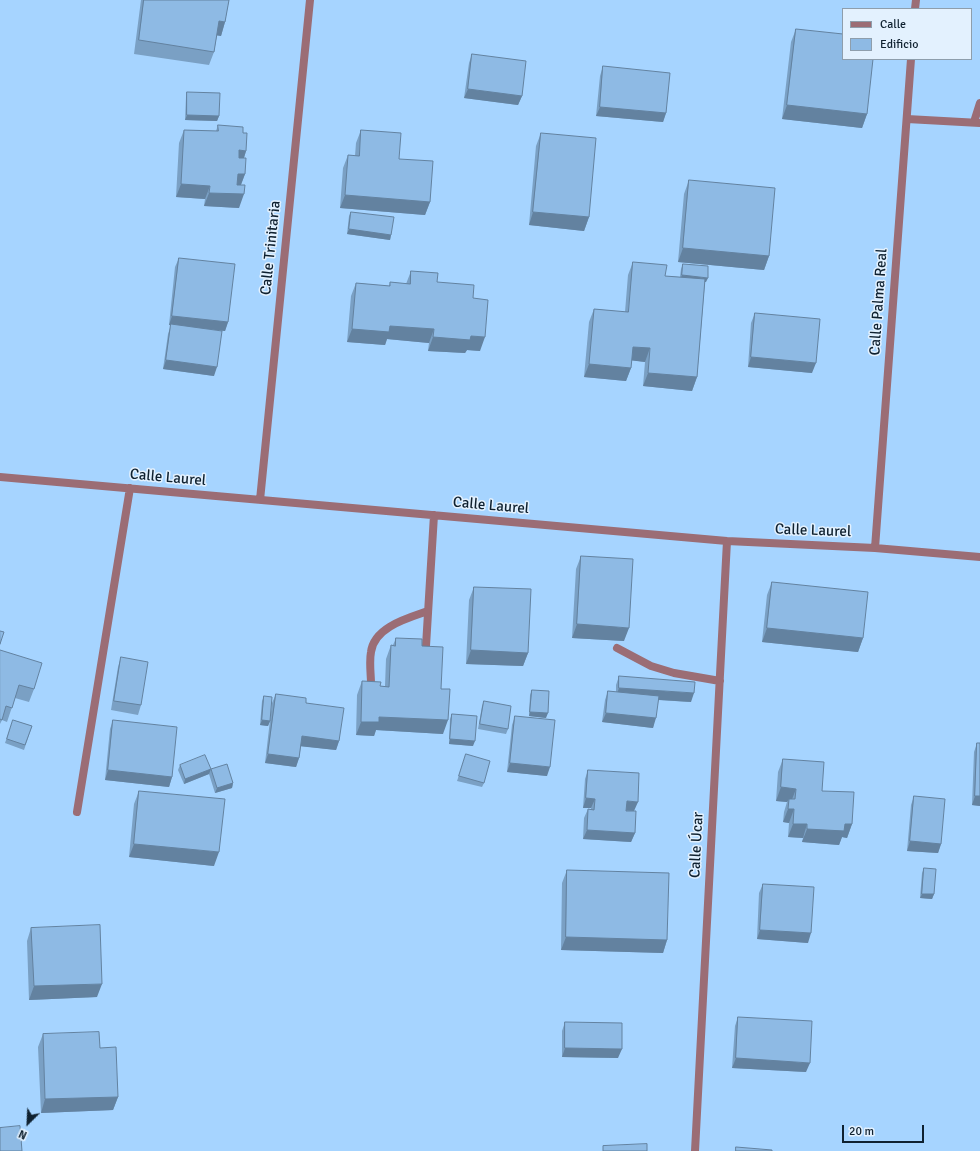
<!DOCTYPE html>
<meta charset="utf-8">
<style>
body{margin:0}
#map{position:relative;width:980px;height:1151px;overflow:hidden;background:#a6d4ff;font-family:Signika,sans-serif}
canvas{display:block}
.legend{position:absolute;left:842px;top:8px;width:130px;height:52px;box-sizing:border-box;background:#e3f1fe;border:1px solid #8e9eac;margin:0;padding:5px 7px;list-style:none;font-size:12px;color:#0f2130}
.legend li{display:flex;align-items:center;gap:8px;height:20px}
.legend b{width:20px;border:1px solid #8e9eac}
.north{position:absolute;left:8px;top:1103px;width:40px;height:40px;-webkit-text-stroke:3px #e3f1fe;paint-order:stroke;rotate:204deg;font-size:11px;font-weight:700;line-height:16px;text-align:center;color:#0f2130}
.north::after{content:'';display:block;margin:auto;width:14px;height:18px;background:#0f2130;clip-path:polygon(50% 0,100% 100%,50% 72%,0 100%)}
.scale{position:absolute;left:842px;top:1125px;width:82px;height:18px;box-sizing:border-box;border:2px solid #0f2130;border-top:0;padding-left:5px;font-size:12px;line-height:14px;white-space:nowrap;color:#0f2130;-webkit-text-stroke:3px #e3f1fe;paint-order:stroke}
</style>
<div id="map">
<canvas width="980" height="1151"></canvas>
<ul class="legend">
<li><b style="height:5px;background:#9b6d75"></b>Calle</li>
<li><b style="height:11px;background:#8ebae4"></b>Edificio</li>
</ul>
<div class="north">N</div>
<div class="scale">20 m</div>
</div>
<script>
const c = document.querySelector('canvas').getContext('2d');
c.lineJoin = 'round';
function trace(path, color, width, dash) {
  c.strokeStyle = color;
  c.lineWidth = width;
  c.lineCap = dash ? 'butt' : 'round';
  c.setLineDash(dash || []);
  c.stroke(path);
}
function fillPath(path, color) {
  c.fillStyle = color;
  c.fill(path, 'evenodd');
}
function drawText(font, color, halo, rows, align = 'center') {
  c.font = font + ' Signika,sans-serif';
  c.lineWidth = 3;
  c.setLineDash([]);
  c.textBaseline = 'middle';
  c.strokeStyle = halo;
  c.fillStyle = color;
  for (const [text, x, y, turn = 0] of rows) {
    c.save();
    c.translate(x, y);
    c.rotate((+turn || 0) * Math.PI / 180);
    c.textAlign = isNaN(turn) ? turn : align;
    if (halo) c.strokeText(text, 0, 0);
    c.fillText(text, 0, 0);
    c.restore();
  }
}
const minor = new Path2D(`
 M915,9L916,0
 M907,119L980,123
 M974,122L980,103
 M0,477L727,541L875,548L980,557
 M260,500L310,0
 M875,548L911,59
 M426,646L434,515
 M617,648L651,666L674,673L720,681
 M371,684C371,674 369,662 371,652C374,627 408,618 428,611
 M77,812L130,488
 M695,1151L727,541`);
const wall = new Path2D(`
 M141,0H229L225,22L221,36L217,35L214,52L209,65L134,54Z
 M796,29L867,114L862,128L782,119L791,42Z
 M472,54L522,96L518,105L464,98L469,63Z
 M603,66L666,113L663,122L596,116L600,76Z
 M187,92L219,116L217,121L185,120L186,97Z
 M218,125L243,133L246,151L244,158L245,174L241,185L239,208L204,206L205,199L176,197L179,143L184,130L216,131Z
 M361,130L399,159L430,202L425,215L340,208L343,168L348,155L355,156L356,143Z
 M541,133L589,217L584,231L529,225L536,146Z
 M689,180L769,256L764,270L678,262L684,194Z
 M351,212L391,235L390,240L347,234L349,216Z
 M179,258L228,322L225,331L205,329L214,376L163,369L168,334L171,325H169L175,267Z
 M633,262L665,276L680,277L681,269L683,264L706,282H705L697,377L692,391L643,386L645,362L631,360V368L626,381L584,377L589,322L594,309L625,312L628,275Z
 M411,271L473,298L480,351L467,350L465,353L428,351L429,343L387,339L385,345L347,342L351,296L356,283L389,286L390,282L406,284Z
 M755,313L812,373L748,367L751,323Z
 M581,556L624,641L572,638L576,569Z
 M772,582L863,638L858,652L762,642L767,595Z
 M474,587L528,653L523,666L466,664L469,600Z
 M396,638L422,646L441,689L443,734L376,730L374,736L356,735L357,695L362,681L380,686H385L386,659L391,645H393Z
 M0,650L34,689L29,702L15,698L7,722L2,720L0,724Z
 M121,657L141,705L138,715L111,710L118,667Z
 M619,676L691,702L658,700L653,728L602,722L605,700L608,691L616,692V685Z
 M532,690L546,718L529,716L530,695Z
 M276,694L306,703L339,741L336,750L301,746L299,758L296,767L265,763L272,703Z
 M264,696L270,721L268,726L260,725L262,701Z
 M484,701L508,729L506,734L478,729L482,706Z
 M452,714L473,746L449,744L450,719Z
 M515,716L547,776L507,772L512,725Z
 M13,720L32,726L24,750L5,743Z
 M113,720L172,777L169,787L105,780L110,729Z
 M977,743H980V806L972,805L974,752Z
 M466,754L484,783L482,787L457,781Z
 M783,759L822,791L852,824L847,838L842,837L839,845L802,842L803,838L788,837L789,823L783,822L784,812L787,802L776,801L778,772Z
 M180,765L211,769L233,783L232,788L215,793L209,774L184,784L178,770Z
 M588,770L634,811L635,833L631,842L583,839L584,818L588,809H591V808H583L585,779Z
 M139,791L214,866L129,857L134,804Z
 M914,796L941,844L938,853L907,851L911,805Z
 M924,868L934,894L932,899L920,898L922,873Z
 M567,870L667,940L663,953L561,950L562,883Z
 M763,884L808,943L757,939L759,893Z
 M31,928L97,997L29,1000L27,941Z
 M738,1017L806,1072L732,1068L735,1026Z
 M565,1022L618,1058L562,1057V1031Z
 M43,1034L100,1048L118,1097L113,1110L41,1113L38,1047Z`);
const shadedWall = new Path2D(`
 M219,21L225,22L221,36L214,35Z
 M468,89L522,96L518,105L464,98Z
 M787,105L867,114L862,128L782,119Z
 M600,107L666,113L663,122L596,116Z
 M187,115L219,116L217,121L185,120Z
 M239,150L246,151L242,164H234Z
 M238,174H245L240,187H233Z
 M181,184L210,186L205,199L176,197Z
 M209,193L244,194L239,208L204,206Z
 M345,195L430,202L425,215L340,208Z
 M533,212L589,217L584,231L529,225Z
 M349,229L391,235L390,240L347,234Z
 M683,248L769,256L764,270L678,262Z
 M682,275L708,278L706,282L680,280Z
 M172,316L228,322L225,331L169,325Z
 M390,326L434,329L429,343L387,339L385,345L347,342L352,329Z
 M471,336L485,337L480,351L467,350L465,353L428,351L433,337Z
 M633,347L650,348L645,362L628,360Z
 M751,357L816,363L812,373L748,367Z
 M166,360L217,367L214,376L163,369Z
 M589,364L631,368L626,381L584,377Z
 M648,373L697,377L692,391L643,386Z
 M577,624L629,628L624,641L572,638Z
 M767,628L863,638L858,652L762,642Z
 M471,650L528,653L523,666L466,664Z
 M619,688L694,693L691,702L616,697Z
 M530,712L548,713L546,718L529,716Z
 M606,713L656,718L653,728L602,722Z
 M379,717L448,720L443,734L376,730L374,736L356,735L361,722Z
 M262,720L270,721L268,726L260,725Z
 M302,736L339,741L336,750L298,746Z
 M450,739L475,741L473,746L449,744Z
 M268,754L299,758L296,767L265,763Z
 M510,763L550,767L547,776L507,772Z
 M211,769L209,774L184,784L185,779Z
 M108,770L172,777L169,787L105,780Z
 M233,783L232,788L215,793L217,788Z
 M781,787L796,789L791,802L789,799L787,802L776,801Z
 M975,796H980V806L972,805Z
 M586,798L595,799L591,808H583Z
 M627,801L638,802L634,811L624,810Z
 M788,809H794L789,823L783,822Z
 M793,824H807L803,838L788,837Z
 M845,824H852L847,838L842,837L839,845L802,842L807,829Z
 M587,830L635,833L631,842L583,839Z
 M910,841L941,844L938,853L907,851Z
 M134,844L219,852L214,866L129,857Z
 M922,894H934L932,899L920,898Z
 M760,930L811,933L808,943L757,939Z
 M566,937L667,940L663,953L561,950Z
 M102,984L97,997L29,1000L34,986Z
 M565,1048L622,1049L618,1058L562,1057Z
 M736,1058L810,1063L806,1072L732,1068Z
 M118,1097L113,1110L41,1113L45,1099Z`);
const building = new Path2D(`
 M144,0H229L225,22L219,21L214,52L139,40Z
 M796,29L843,34V59H873L867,114L787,105Z
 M472,54L526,61L522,96L468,89Z
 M603,66L670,73L666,113L600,107Z
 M187,92L220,93L219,116L187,115Z
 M218,125L243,127V133H247L246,151L239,150V158H246L245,174H238L237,185H245L244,194L209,193L210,186L181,184L184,130L218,131Z
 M361,130L401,133L399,159L433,161L430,202L345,195L348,155L359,156Z
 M541,133L596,138L589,217L533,212Z
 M689,180L775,188L769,256L683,248Z
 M351,212L394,217L391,235L349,229Z
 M179,258L235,264L228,322L172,316Z
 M633,262L667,265L665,276L705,279L697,377L648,373L650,348L633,347L631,368L589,364L594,309L628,312Z
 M683,264L708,266V278L682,275Z
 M411,271L438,273L437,282L474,285L473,298L488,300L485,337L471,336L470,340L433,337L434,329L390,326L389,332L352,329L356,283L390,286V282L410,284Z
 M755,313L820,319L816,363L751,357Z
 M171,324L222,331L217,367L166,360Z
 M581,556L633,559L629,628L577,624Z
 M772,582L868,592L863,638L767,628Z
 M474,587L531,589L528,653L471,650Z
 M0,631L4,632L0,644Z
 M396,638L422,639V646L443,647L441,689H450L448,720L379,717V722H361L362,681L381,682L380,686L389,687L391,645L395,646Z
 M0,650L42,663L34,689L19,685L12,708L6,706L2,720L0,719Z
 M121,657L148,662L141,705L114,701Z
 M619,676L695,682L694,693L619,688Z
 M532,690L549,691L548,713L530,712Z
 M608,691L659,696L656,718L606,713Z
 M276,694L306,698V703L344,708L339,741L302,736L299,758L268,754Z
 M264,696L272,697L270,721L262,720Z
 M484,701L511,706L508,729L480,724Z
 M452,714L477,716L475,741L450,739Z
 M515,716L555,720L550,767L510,763Z
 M13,720L32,726L25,745L7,739Z
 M113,720L177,727L172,777L108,770Z
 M977,743H980V796H975Z
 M466,754L490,761L484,783L459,776Z
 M205,755L211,769L227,764L233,783L217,788L211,769L185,779L180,765Z
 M783,759L824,762L822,791L854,792L852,824H845L844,831L807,829V824H793L794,809H788L789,799H795L796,789L781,787Z
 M588,770L639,773L638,802L627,801L626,811H636L635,833L587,830L588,809L594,810L595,799L586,798Z
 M139,791L225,799L219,852L134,844Z
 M914,796L945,799L941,844L910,841Z
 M924,868L936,869L934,894H922Z
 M567,870L669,873L667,940L566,937Z
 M763,884L814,887L811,933L760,930Z
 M100,925L102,984L34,986L31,928Z
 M738,1017L812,1021L810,1063L736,1058Z
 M565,1022L622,1023V1049L565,1048Z
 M99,1032L100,1048L116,1047L118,1097L45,1099L43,1034Z
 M20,1126L22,1151H0V1128Z
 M647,1144V1151H603V1146Z
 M736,1147L772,1150V1151H736Z`);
const streetNames = [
 ["Calle Trinitaria",271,248,-84],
 ["Calle Palma Real",879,302,-86],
 ["Calle Laurel",168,478,5],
 ["Calle Laurel",491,506,5],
 ["Calle Laurel",813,531,2],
 ["Calle Úcar",697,845,-87]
];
trace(minor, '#9b6d75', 8);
fillPath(wall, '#7aa0c4');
fillPath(shadedWall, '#6382a0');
fillPath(building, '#8ebae4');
trace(building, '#6382a0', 1);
drawText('15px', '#0f2130', '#e3f1fe', streetNames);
</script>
